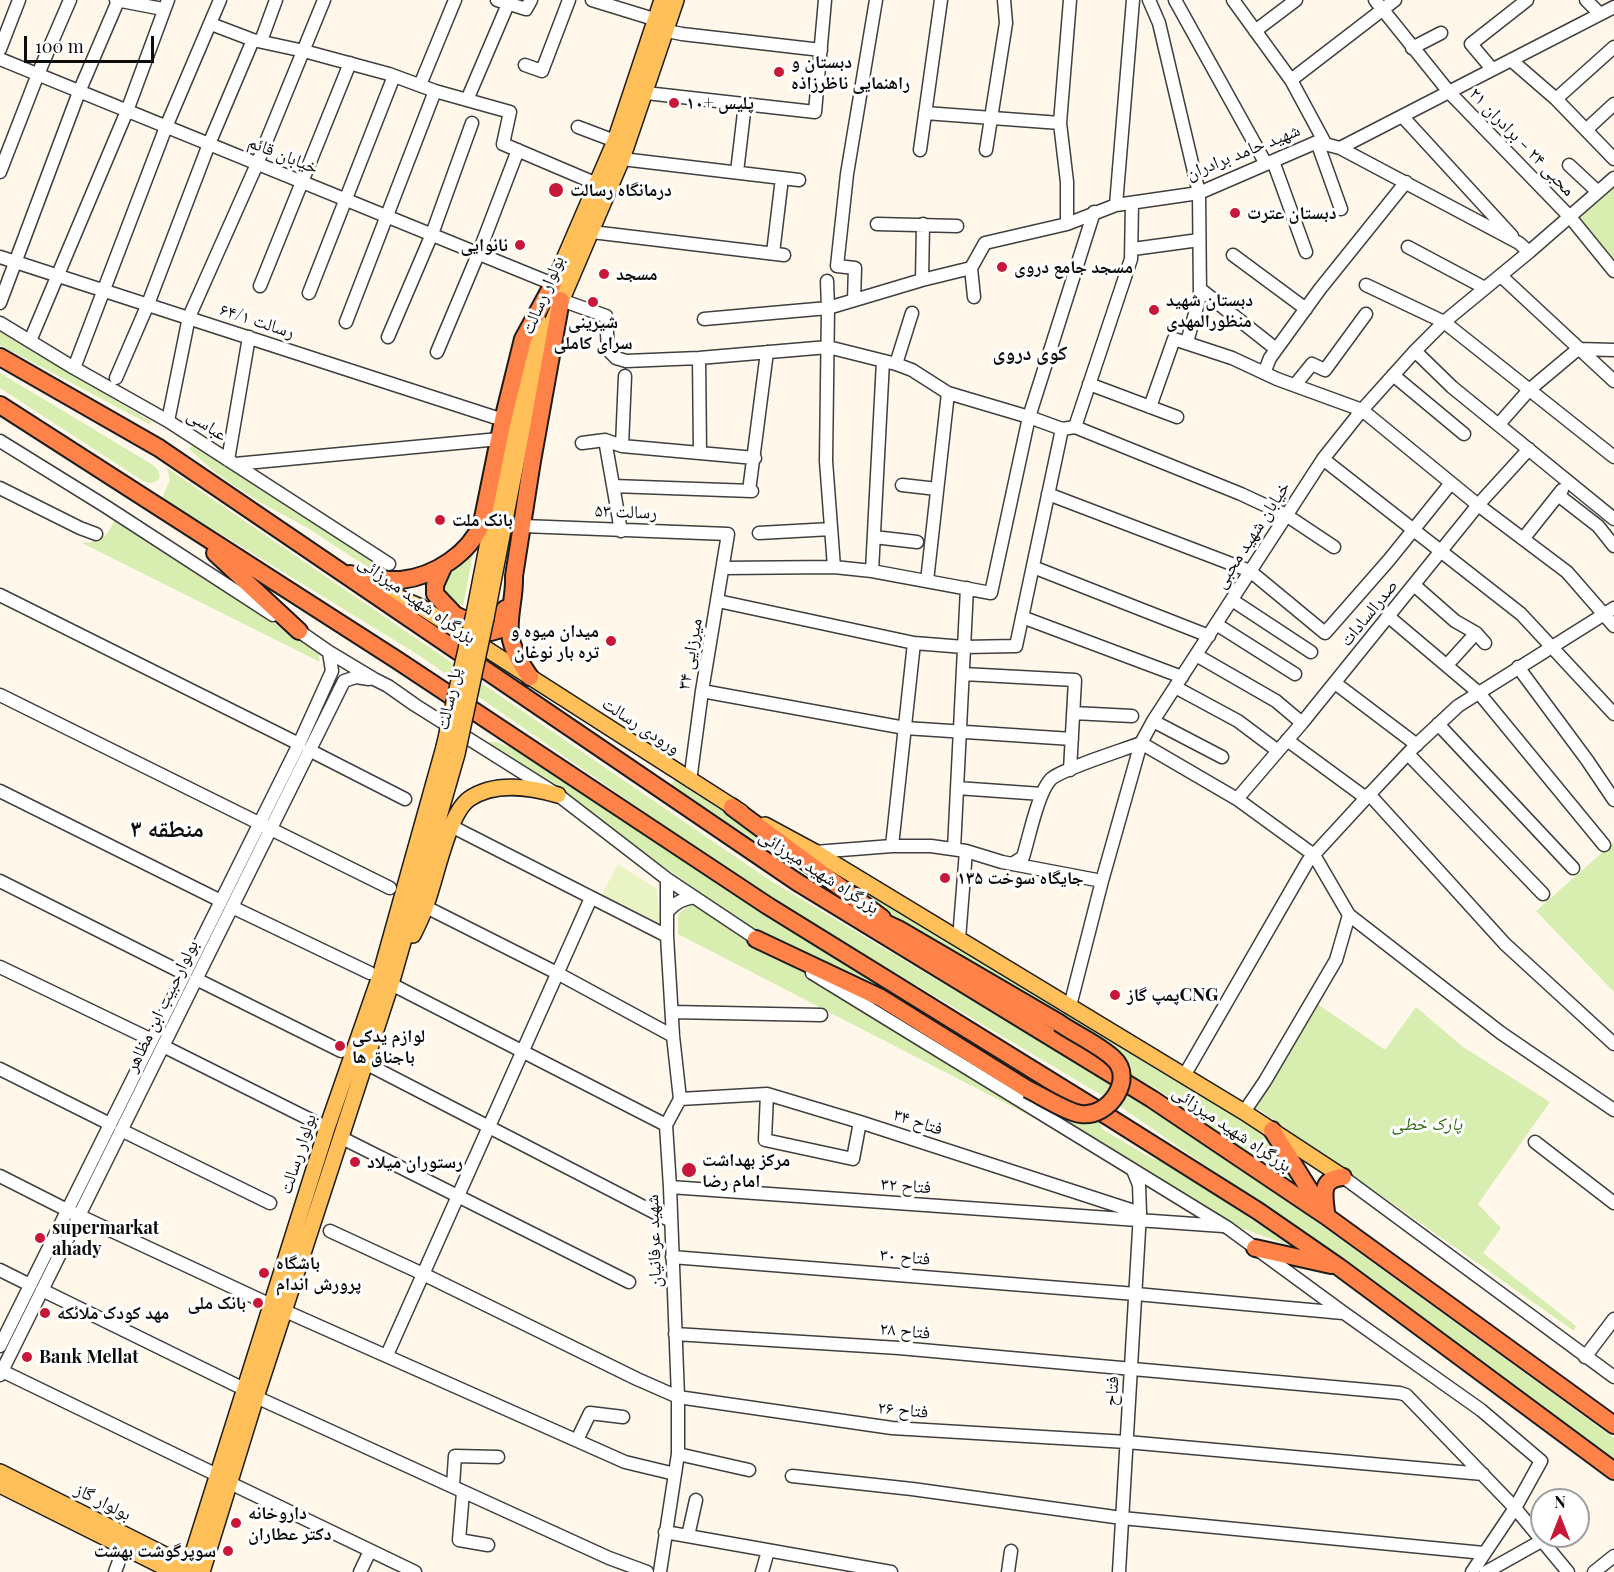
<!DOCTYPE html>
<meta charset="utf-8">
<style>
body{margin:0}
#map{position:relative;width:1614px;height:1572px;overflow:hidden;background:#fff8ea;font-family:"Playfair Display",serif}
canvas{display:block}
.north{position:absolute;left:1530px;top:1488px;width:60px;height:60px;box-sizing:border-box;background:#fff;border:2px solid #9e9e9e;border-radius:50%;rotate:0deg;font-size:16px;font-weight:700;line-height:24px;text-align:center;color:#0c0c0c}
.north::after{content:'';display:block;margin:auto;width:21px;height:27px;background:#c81738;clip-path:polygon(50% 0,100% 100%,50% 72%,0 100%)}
.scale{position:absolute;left:24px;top:36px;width:130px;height:27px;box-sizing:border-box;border:3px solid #0c0c0c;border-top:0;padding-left:8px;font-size:18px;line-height:21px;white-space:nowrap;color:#0c0c0c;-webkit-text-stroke:4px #fff;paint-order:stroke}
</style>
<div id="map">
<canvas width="1614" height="1572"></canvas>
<div class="north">N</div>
<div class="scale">100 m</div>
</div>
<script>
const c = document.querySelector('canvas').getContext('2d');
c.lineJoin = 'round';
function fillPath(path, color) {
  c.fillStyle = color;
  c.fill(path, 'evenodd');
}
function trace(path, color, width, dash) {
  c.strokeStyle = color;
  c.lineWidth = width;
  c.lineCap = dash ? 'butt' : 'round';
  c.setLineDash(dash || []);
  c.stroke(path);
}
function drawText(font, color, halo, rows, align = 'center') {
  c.font = font + ' "Playfair Display","Noto Naskh Arabic",serif';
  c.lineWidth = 6;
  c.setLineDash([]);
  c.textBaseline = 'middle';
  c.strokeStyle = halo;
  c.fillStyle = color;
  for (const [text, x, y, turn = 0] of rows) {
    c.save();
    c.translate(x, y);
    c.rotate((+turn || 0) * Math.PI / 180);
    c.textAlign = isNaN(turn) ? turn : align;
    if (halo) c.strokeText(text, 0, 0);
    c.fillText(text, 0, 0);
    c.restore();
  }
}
const green = new Path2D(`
 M1614,187V265L1575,222Z
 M0,332L152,422L149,424L0,345Z
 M0,373L153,465L158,470L160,477C155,484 151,484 143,481L0,388Z
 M194,443L387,570L376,571L367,567L306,527L256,500L217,474L189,449Z
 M167,468L771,881L1123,1091L1307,1215L1614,1438V1459L1296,1228L1115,1103L764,895L417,654L162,498L170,480Z
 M115,520L318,652L320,662L82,543C103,541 105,538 115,520Z
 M474,548L463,606L447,596L443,591V584L447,576Z
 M488,742H496L532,755L771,920L886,988L883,995L762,936Z
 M675,779L754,827L851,904L671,785Z
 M1614,842V992L1536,911Z
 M820,861L1267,1134L1298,1182L1289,1184L1189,1114C1170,1096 1150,1083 1126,1074L981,982L819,865Z
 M691,904L1063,1133L678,934V914Z
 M1316,1003L1385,1050L1416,1007L1463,1047L1550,1102L1478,1204L1501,1228L1483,1253L1576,1326L1574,1331L1254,1106Z
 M1074,1103L1098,1118L1102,1129L1151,1158L1165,1162L1293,1247L1231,1224L1059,1118Z`);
const pitch = new Path2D(`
 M618,864L657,889L659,920L656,927L601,896Z`);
const minor = new Path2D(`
 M116,0L163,9
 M497,0L526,9L531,0
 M592,0L657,20
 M1149,0L1159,23L1199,193L1200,296L1187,342
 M1175,0L1266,164
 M1233,0L1291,80L1325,143
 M1375,0L1449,92L1570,217L1614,271
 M1586,0L1600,14
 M211,24L253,40L304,51L389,74L435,91L510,112L503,144L597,184
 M667,31L682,34L821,50
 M1255,31L1296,0
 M261,41L276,0
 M1412,48L1441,33
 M0,49L19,0
 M0,59L553,284
 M1511,60L1556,99L1614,159
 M525,65L542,71L569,0
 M1492,69L1471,44L1527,0
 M1291,80L1395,0
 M420,85L455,0
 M646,93L815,112L825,0
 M1556,99L1614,47
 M467,100L508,4
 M925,113L1060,123
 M1402,116L1512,236
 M578,127L615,141
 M1587,129L1614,104
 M1317,142L1341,209
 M1340,148L1614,7
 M920,150L941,0
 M986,150L1006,23L1004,0
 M622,159L799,180
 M1273,161L1306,252
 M1569,165L1598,192
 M0,172L38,74L70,0
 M737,172L745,104
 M1116,205L1133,0
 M877,224L957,226
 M1067,224V182L1060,123L1070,0
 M592,232L784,255
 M1408,247L1485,288
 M1133,249L1199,240
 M773,253L782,178
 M1233,255L1306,309
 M0,257L503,420
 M971,268L974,297
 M1501,276L1614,381
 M922,280L923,224
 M1366,285L1444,322L1614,457
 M260,286L350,63
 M1200,289L1276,349
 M309,293L394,76
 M561,300L606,316L608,350L616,358L626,361L699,358L828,347L896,364L912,370L948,393L1029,417L1062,429L1075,427L1241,494L1286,515L1334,547
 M854,300L855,268L837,266L847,174L876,0
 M0,303L79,92L118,1
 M704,319L828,308L827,281
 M346,322L435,91
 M0,323L74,368L168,421L389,564
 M388,337L432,234L472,123
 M30,341L127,111L168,0
 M1415,351L1452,387L1614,519
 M437,352L479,252L518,150
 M699,358L700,452
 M896,364L912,313
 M74,368L166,127L220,0
 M1264,373L1270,358L1320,289L1406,182
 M1393,375L1464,434
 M116,378L148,304L209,144L253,40
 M1089,384L1177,417
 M1295,385L1312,364L1325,370L1366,314
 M1150,407L1174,339L1232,358L1277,379L1362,410L1478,505L1567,572L1614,626
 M168,421L189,317L257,164L324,0
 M1499,424L1529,390L1578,349L1614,350
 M1075,427L1131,259L1132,203
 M605,440L621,531
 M0,441L105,506L273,615
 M582,443L605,440L622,446L755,458
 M622,446L625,376
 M1323,459L1521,614L1614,714
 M228,460L249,337
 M235,464L499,439
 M902,485L937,489
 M613,486L752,491
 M0,488L80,528L96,534
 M749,491L767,352
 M1048,494L1250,571L1325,633L1389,560L1451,483
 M1558,495L1598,526L1614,546
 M523,526L728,534L702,691L690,781
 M759,533L831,529
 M874,537L917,542
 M1523,539L1562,490
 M834,567L826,461L828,308L922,280L971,268L985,243L1067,224L1116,205L1199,193L1317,142L1340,148L1519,243L1529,252
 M1033,567L1209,636
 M723,568L834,567L872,571L991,593L1029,417L1094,212
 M872,571L883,361
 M927,581L948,393
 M1414,585L1455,621L1476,633L1485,643
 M0,595L299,744
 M1232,600L1311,652
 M718,601L914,643L964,647L1016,646L1062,429
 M1022,617L1182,677
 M1389,617L1479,693L1604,845
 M1216,624L1295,674
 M293,627L329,652L374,679L388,686L415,705L558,795L667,879L763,943
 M1196,655L1276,701L1302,723
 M1447,665L1476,633
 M1518,667L1587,760L1614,800
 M963,674L1075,680L1070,770
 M1335,683L1417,745
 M1175,687L1238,721L1278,751
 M702,691L905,728L1072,739
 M0,695L390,888
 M1073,713L1132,716
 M1153,721L1222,757
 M1438,724L1573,868
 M1287,740L1366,798
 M309,750L405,799
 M1408,754L1543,894
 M957,788L1042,794
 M0,791L221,901
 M1369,794L1505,944L1614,1044
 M1237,799L1302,723L1478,505L1529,449
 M451,826L667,936
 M892,846L914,643
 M954,849L967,588
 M815,852L892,846H931L966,851L1002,862L1102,881
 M1012,864L1023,857C1029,838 1038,792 1051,779C1062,769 1123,750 1141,743L1237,799L1314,855L1349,915L1501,1033L1614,1110
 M0,881L185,974
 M232,907L370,973
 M426,907L557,973L673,1036
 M668,911C676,902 683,899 694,897
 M959,939L966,851
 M0,967L152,1040
 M812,973L1228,1228L1344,1313L1481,1410L1541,1461L1515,1508L1472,1572
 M196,979L341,1051
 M391,984L666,1125
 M1070,1006L1102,881L1141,743L1153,721L1323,459L1362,410L1415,351L1444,322L1529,252L1614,178
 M672,1012L821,1015
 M163,1046L327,1128
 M365,1063L671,1221
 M0,1069L110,1124
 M1184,1076L1308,861L1366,798L1414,747L1458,706L1614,608
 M767,1094L765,1140L853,1159L860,1122
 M680,1099L767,1094L860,1122L1140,1213
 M1244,1112L1265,1081L1336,960L1349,915
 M121,1130L270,1203
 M340,1137L629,1282
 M1535,1142L1614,1203
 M0,1176L67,1210L271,1305
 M1343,1177L1614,1377
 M670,1187L1223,1226
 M330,1231L423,1274L637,1379L678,1397L892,1428L1127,1442L1483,1474
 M672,1257L1136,1294L1343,1313
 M0,1270L30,1285
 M42,1290L244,1389
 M285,1311L625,1462L675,1474
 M675,1334L899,1348L1400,1393L1406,1395L1515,1508L1568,1572
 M0,1346L299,744L332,671L329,652
 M387,1355L591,898
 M1585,1357L1614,1319
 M2,1371L217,1475
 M0,1375L344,681L356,677L369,679
 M256,1397L609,1558L647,1572
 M577,1440L590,1413L623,1417
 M678,1454L749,1470
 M792,1476L912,1489L1122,1518L1484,1553
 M230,1483L415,1572
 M453,1486L455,1456L498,1457
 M463,1492L459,1540L488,1545
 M665,1532L891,1572
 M688,1536L696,1500
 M115,1572L124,1547
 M360,1572L370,1551
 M660,1572L678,1454V1397L670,1187L666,1125L680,1099L673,1036L667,936V879
 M762,1572L768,1551
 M1008,1572L1011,1551
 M1119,1572L1140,1213L1139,1185L1133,1170
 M1486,1572L1543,1540
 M1594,1572L1614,1556`);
const major = new Path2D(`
 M549,294L615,141L662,0
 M366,583L421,607L741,812
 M474,614L512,419L531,343L539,322
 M486,618L524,422L542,346L622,159L676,0
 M765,825L815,852L1244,1112L1343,1177
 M413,935C418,925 423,915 426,905C436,879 448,814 469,799C495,781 530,787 558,795
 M0,1472L195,1570
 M0,1485L174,1572
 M187,1572L327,1128L380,976L444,747
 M202,1572L256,1397L391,984L457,754`);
const highway = new Path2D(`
 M0,357L159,448L797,882L1152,1099L1326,1216L1614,1425
 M0,405L397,660L768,906L1101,1112L1258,1211L1339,1267L1614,1471
 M215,553L299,631
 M444,565L435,585V594L455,615L491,632L498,630L502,625L505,609
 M350,574C367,577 384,581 401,580C435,576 469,554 482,523L503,420L523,339L553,284
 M530,677C521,664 512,650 510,634C508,615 515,596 514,576L532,461L561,300
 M732,807L882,918
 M868,915L898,929L1059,1023
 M756,939L881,998L1027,1089
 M1272,1130L1322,1210
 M1326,1212C1324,1194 1320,1179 1343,1177
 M1255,1248L1331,1265`);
const majorBridge = new Path2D(`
 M444,747L474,614
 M457,754L486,618`);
const highwayBridge = new Path2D(`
 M1027,1089C1040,1095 1068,1113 1081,1114C1109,1118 1136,1078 1113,1058C1099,1045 1075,1034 1059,1023`);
const markers = [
 [779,72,6,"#c81738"],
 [674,103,6,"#c81738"],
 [556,190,8,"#c81738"],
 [1235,213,6,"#c81738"],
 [520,245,6,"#c81738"],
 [1002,267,6,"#c81738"],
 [604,274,6,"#c81738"],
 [593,302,6,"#c81738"],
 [1154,310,6,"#c81738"],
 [440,520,6,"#c81738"],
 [611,641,6,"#c81738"],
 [945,878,6,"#c81738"],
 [1115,995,6,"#c81738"],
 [340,1046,6,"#c81738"],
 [355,1162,6,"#c81738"],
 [689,1170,8,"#c81738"],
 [40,1238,6,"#c81738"],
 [264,1273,6,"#c81738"],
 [258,1303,6,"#c81738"],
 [45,1313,6,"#c81738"],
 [27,1357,6,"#c81738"],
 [236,1523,6,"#c81738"],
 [228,1551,6,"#c81738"]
];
const poiNames = [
 ["دبستان و",791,62],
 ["راهنمایی ناظرزاذه",791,83],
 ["پلیس +۱۰",686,103],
 ["درمانگاه رسالت",570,190],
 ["دبستان عترت",1247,213],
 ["نانوایی",508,245,"right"],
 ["مسجد جامع دروی",1014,267],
 ["مسجد",616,274],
 ["دبستان شهید",1166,300],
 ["منظورالمهدی",1166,321],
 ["شیرینی",593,322,"center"],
 ["سرای کاملی",593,343,"center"],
 ["بانک ملت",452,520],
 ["میدان میوه و",599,631,"right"],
 ["تره بار نوغان",599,652,"right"],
 ["جایگاه سوخت ۱۳۵",957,878],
 ["پمپ گازCNG",1127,995],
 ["لوازم یدکی",352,1036],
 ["باجناق ها",352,1057],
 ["مرکز بهداشت",702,1160],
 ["امام رضا",702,1181],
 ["رستوران میلاد",367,1162],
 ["supermarkat",52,1228],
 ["ahady",52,1249],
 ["باشگاه",276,1263],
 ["پرورش اندام",276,1284],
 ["بانک ملی",246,1303,"right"],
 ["مهد کودک ملائکه",57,1313],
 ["Bank Mellat",39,1357],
 ["داروخانه",248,1513],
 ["دکتر عطاران",248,1534],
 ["سوپرگوشت بهشت",216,1551,"right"]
];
const streetNames = [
 ["محبی ۲۴ - برادران ۲۱",1522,142,46],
 ["شهید حامد برادران",1243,152,-22],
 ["خیابان قائم",283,155,22],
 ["بولوار رسالت",543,295,-67],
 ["رسالت ۶۴/۱",257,321,18],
 ["عباسی",207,425,33],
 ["رسالت ۵۳",626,512,2],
 ["خیابان شهید محبی",1252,535,-57],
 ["بزرگراه شهید میرزائی",417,600,35],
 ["صدرالسادات",1369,613,-51],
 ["میرزایی ۳۴",690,654,-80],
 ["پل رسالت",449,699,-78],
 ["ورودی رسالت",641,726,33],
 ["بزرگراه شهید میرزائی",819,872,33],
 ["بولوارحبیب ابن مظاهر",162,1006,-64],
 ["فتاح ۳۴",918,1122,18],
 ["بزرگراه شهید میرزائی",1232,1129,34],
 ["بولوار رسالت",298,1154,-72],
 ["فتاح ۳۲",906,1186,4],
 ["شهید عرفانیان",654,1241,-92],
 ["فتاح ۳۰",905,1257,5],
 ["فتاح ۲۸",905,1331,5],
 ["فتاح",1112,1391,-86],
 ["فتاح ۲۶",903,1410,5],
 ["بولوار گاز",103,1502,27]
];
const parkNames = [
 ["پارک خطی",1427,1124]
];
const neighbourhoodNames = [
 ["کوی دروی",1030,354]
];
const districtNames = [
 ["منطقه ۳",167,830]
];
fillPath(green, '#d8edb0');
fillPath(pitch, '#e9f3c3');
trace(minor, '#3f3f3f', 15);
trace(major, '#1d1d1d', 18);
trace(highway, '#1d1d1d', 20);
trace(minor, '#fff', 12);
trace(major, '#ffc05a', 15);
trace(highway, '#ff8248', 16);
trace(majorBridge, '#1d1d1d', 18, []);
trace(highwayBridge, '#1d1d1d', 20, []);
trace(majorBridge, '#ffc05a', 15);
trace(highwayBridge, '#ff8248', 16);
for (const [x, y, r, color] of markers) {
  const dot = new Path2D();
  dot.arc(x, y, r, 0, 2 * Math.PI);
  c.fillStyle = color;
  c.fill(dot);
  trace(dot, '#fff', 2);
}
drawText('bold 18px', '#0c0c0c', '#fff', poiNames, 'left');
drawText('18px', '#0c0c0c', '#fff', streetNames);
drawText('italic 18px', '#336916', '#fff', parkNames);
drawText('bold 20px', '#0c0c0c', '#fff', neighbourhoodNames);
drawText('bold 24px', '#0c0c0c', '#fff', districtNames);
</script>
